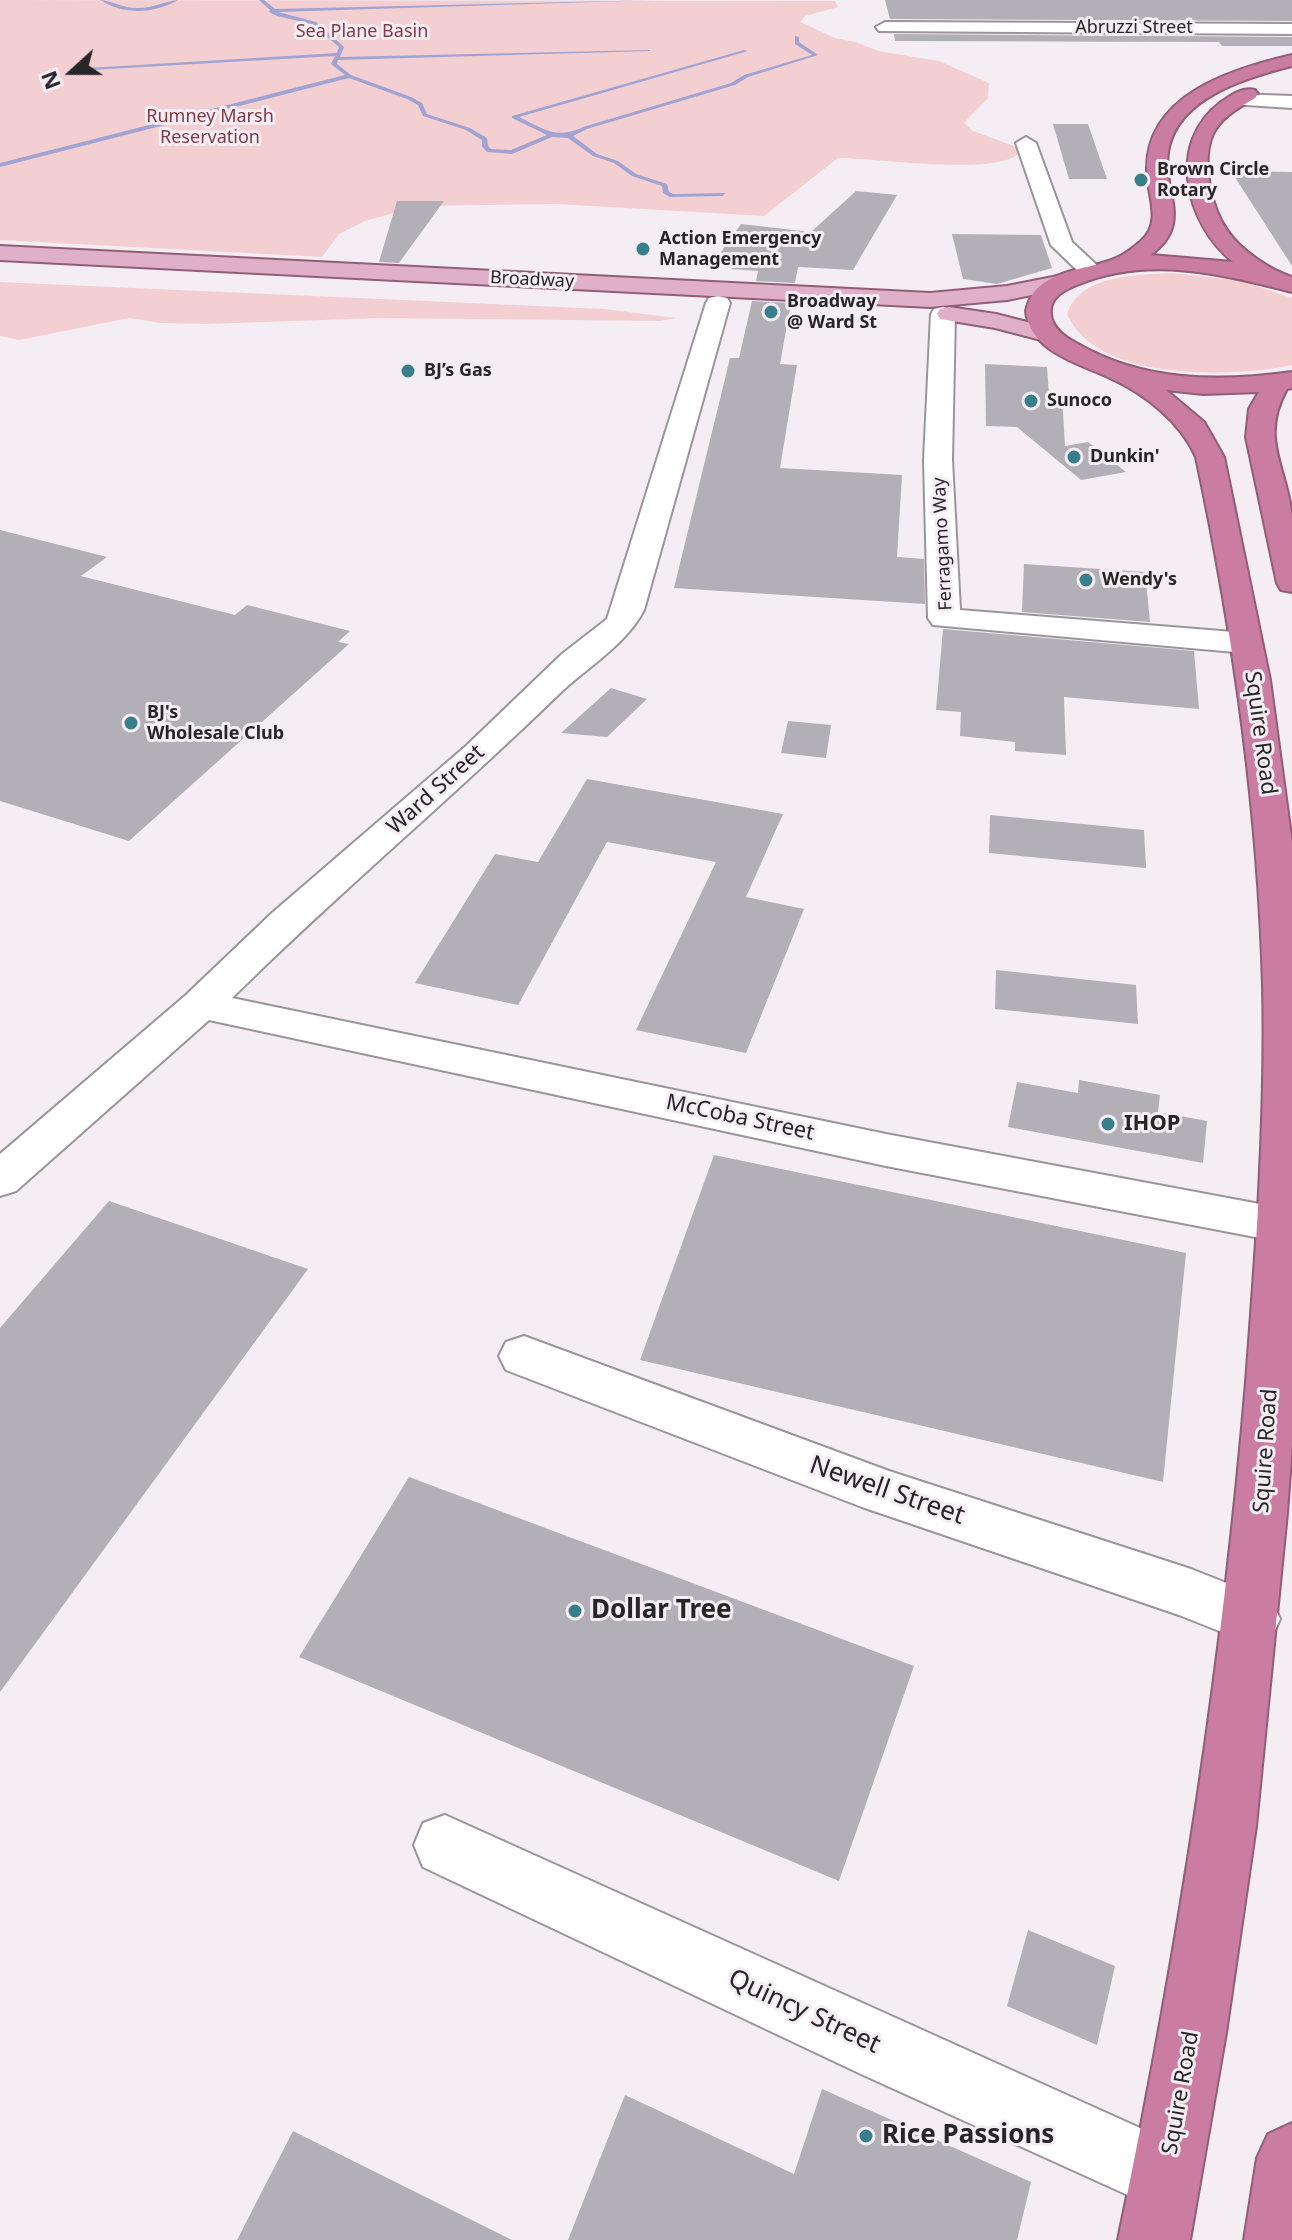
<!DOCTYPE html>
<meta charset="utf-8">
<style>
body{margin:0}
#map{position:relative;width:1292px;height:2240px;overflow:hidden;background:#f4eef4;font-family:"Noto Sans",sans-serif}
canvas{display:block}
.north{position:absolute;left:32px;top:32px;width:80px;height:80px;-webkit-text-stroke:6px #f4eef4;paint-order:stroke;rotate:249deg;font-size:22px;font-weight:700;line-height:32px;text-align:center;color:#272527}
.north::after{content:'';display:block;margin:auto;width:28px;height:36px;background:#272527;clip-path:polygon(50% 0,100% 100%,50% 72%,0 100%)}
</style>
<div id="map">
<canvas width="1292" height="2240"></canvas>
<div class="north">N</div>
</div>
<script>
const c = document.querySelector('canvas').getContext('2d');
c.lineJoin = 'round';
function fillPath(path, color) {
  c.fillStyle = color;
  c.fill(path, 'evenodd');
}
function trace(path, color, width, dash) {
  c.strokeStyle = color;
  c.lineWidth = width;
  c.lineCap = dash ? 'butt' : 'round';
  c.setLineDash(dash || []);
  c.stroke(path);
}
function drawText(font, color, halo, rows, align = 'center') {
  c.font = font + ' "Noto Sans",sans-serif';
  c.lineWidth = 6;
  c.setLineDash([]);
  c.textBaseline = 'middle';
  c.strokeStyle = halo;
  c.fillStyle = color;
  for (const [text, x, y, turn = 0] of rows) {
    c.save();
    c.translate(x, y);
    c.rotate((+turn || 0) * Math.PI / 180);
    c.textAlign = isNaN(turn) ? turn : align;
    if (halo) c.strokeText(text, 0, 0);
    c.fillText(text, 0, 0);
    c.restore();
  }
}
const green = new Path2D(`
 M0,0L835,1L838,7L805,16L800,22L835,38L856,42L878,51L939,61L989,83L988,98L964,123L973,131L1022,149C1010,179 870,157 838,158L764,216L556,204L420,206L365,221L339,234L322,257L0,240Z
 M1172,273L1242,281L1292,298V365C1232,378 1096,382 1067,314C1081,274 1137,275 1172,273Z
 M0,282L605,309L676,318L659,321L381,318L207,324L161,323L129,318L19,340L0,336Z`);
const stream = new Path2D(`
 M100,0C113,1 125,9 139,8C153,8 165,1 178,0C154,14 124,15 100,0Z
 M259,0H264L275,9L656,0L278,12L316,22L344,47L340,57L649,50L651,51L338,60L337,64L351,75L411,97L422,103L427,114L470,128L487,138L488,146L491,149L511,150L547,135L512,118V116L744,50L748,51L519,117C544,129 556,140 583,127L731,83L744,75L812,55L795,44V36L799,37V42L818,55L748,77L735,85L587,129L573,136L597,154L618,161L636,174L667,184L669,192L673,194L725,193L723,196L670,197L663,193L662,186L632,176L614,163L593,156L568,138L552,137L512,154L487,152L482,146V140L466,130L423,116L418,105L407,99L349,78L0,167V163L345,75L331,64L335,56L91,70L88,68L337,53L339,47L312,24L277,16L269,12L270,10Z`);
const building = new Path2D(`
 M885,0H1292V21L890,19Z
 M894,34L1292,37V46H1222L1219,42L895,41Z
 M1053,124H1088L1107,179H1069Z
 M1231,171L1292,172V266Z
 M856,191L897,195L853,270L798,267L795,283L756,281L758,271L731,269L733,264L713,263L741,224L811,232Z
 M397,201H444L399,263L379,262Z
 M952,234L1041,235L1052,268L997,284L963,279Z
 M752,301L791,303L780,364L797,365L780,468L902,475L897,557L924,559L925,604L674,588L730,358H739Z
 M985,364L1047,367L1049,395L1062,396L1065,446L1088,442L1126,472L1081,480L1017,427L986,426Z
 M0,530L107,557L81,576L235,615L247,605L350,631L338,642L349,644L129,841L0,801Z
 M1024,564L1145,572L1150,622L1022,612Z
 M943,629L1194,651L1199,709L1064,697L1066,755L1015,751V742L960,736L961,712L936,710Z
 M611,688L647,699L607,737L561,733Z
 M788,721L831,725L826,758L781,753Z
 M587,779L783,814L746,897L804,909L746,1053L636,1030L716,862L607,842L518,1005L415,983L495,854L538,862Z
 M990,815L1144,830L1146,868L989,853Z
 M996,970L1136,985L1138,1024L995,1009Z
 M1079,1080L1160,1095L1158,1112L1207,1121L1203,1163L1008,1127L1017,1082L1078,1093Z
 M714,1155L1186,1253L1163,1482L640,1360Z
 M109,1201L308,1269L0,1692V1328Z
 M409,1477L914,1666L839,1881L299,1657Z
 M1028,1930L1115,1966L1097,2045L1007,2006Z
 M822,2089L1031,2182L1017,2240H568L625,2095L794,2174Z
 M293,2131L512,2240H237Z`);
const street = new Path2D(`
 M885,22L1292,24V34L879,31L876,27Z
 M1237,94L1292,96V108L1230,104L1227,100Z
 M1026,137L1036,143L1072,242L1103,271L1099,276H1083L1051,245L1016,143Z
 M718,296L727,298L730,303L644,610C625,646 587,667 558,695C452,798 338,893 232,998L886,1134L1281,1208L1292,1211V1239L1281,1242L886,1166L209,1020L16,1191L0,1196V1154L186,995L272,913L466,746L562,654L607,619L706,303L709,298Z
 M943,307L952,309L955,314L952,460L960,610L1246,633L1257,636L1262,643L1257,650L1246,653L933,625L928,618L924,460L931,314L934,309Z
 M524,1336L889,1471L1191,1569L1272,1601L1280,1619L1272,1637L1252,1644L1179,1615L862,1507L506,1370L499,1356L506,1342Z
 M445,1815L1191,2151L1201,2176L1191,2201L1166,2211L1141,2201L861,2074L423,1867L414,1845L423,1823Z`);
const primary = new Path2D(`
 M0,246L930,293L1007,286L1063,275L1071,277L1075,282L1071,287L1007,300L930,307L0,260Z
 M949,307L996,314L1058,330L1061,335L1058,340L1049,342L995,328L940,319L937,314L940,309Z`);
const highway = new Path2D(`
 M1292,55V66C1249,77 1181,96 1169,147C1159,190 1196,221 1151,255L1233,262C1185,223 1166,143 1221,102C1232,95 1242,87 1255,90L1258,94L1255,98C1240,107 1221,117 1213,134C1201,161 1211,207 1227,230C1241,251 1270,270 1292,277V292C1221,274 1148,255 1077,285C1064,290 1049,298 1051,314C1052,329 1066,338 1078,344C1144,382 1219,382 1292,372V388L1287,389C1259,438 1287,467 1292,516C1292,541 1292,567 1292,592L1281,590L1277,583L1246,437L1249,409L1259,392L1203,394L1166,390L1204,422L1224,457L1270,680L1292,843V1445L1287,1513L1256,1826L1226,2033L1190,2240H1118C1177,1956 1222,1671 1246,1382C1256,1250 1266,1118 1263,985C1258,807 1233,631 1196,457C1181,422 1145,394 1110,378C1079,363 1030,352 1026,311C1035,268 1085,272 1116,258C1124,255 1134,247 1141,241C1163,222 1147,195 1147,171C1145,95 1232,69 1292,55Z
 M1292,2123V2240H1244L1257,2158L1268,2134Z`);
const markers = [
 [1141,180,8,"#397e8b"],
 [643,249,8,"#397e8b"],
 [771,312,8,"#397e8b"],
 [408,371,8,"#397e8b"],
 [1031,401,8,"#397e8b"],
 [1074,457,8,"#397e8b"],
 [1086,580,8,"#397e8b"],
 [131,723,8,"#397e8b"],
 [1108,1124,8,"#397e8b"],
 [575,1611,8,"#397e8b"],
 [866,2136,8,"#397e8b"]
];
const farStreetnames = [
 ["Abruzzi Street",1134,28],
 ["Broadway",532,280,3],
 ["Ferragamo Way",943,544,-93]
];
const farParknames = [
 ["Sea Plane Basin",362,32],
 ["Rumney Marsh",210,117],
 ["Reservation",210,138]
];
const farPoinames = [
 ["Brown Circle",1157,170],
 ["Rotary",1157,191],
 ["Action Emergency",659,239],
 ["Management",659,260],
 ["Broadway",787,302],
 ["@ Ward St",787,323],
 ["BJ’s Gas",424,371],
 ["Sunoco",1047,401],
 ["Dunkin'",1090,457],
 ["Wendy's",1102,580],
 ["BJ's",147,713],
 ["Wholesale Club",147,734]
];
const streetNames = [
 ["Squire Road",1260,733,82],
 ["Ward Street",436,790,-42],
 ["McCoba Street",740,1118,12],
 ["Squire Road",1266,1451,-86],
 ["Squire Road",1181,2093,-80]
];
const poiNames = [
 ["IHOP",1124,1124]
];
const nearStreetnames = [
 ["Newell Street",887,1491,19],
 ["Quincy Street",804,2012,25]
];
const nearPoinames = [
 ["Dollar Tree",591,1611],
 ["Rice Passions",882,2136]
];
fillPath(green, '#f4cfd2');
fillPath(stream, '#a1a4d2');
fillPath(building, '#b2afb6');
trace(street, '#9b959b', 4);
trace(primary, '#915e76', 4);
trace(highway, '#915e76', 4);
fillPath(street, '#fff');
fillPath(primary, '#dfb0c7');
fillPath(highway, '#ca7ca1');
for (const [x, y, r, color] of markers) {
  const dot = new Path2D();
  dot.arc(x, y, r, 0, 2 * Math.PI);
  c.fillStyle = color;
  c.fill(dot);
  trace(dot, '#f4eef4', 3);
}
drawText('18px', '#272527', '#f4eef4', farStreetnames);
drawText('18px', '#813b45', '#f4eef4', farParknames);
drawText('bold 18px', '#272527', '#f4eef4', farPoinames, 'left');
drawText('22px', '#272527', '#f4eef4', streetNames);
drawText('bold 22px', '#272527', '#f4eef4', poiNames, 'left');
drawText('26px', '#272527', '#f4eef4', nearStreetnames);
drawText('bold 26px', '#272527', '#f4eef4', nearPoinames, 'left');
</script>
